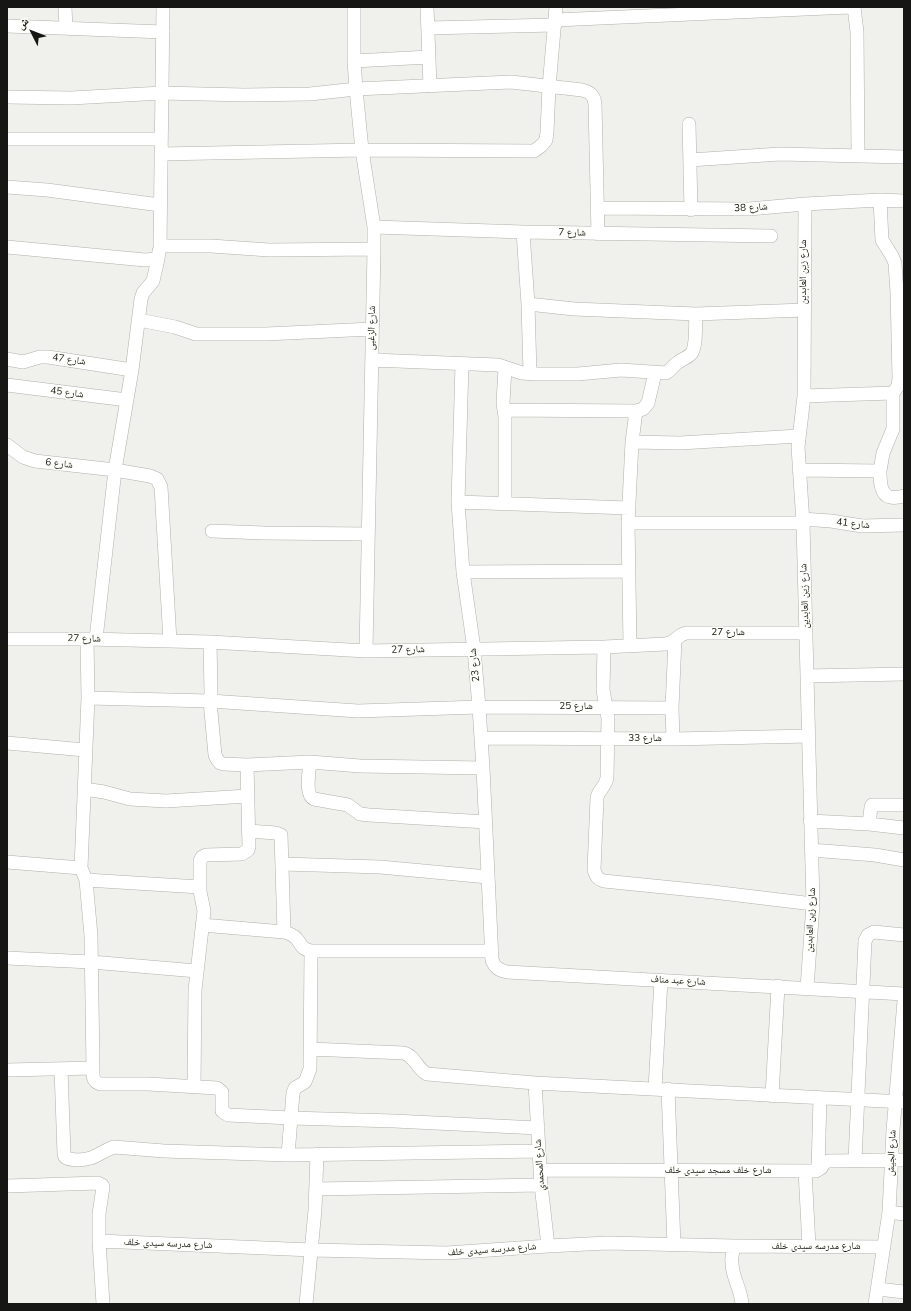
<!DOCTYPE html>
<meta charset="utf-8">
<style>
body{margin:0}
#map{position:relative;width:911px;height:1311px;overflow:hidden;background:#f0f0ec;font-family:"Nunito Sans","Noto Naskh Arabic",sans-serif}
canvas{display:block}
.frame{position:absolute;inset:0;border:8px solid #161614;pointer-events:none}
.north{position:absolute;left:12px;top:12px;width:40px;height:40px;-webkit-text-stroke:3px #fefef9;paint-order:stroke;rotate:312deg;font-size:11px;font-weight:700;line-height:16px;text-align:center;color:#161614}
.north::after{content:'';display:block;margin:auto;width:14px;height:18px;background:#161614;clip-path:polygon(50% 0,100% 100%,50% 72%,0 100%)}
</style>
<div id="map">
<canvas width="911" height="1311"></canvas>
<div class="frame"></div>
<div class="north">ش</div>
</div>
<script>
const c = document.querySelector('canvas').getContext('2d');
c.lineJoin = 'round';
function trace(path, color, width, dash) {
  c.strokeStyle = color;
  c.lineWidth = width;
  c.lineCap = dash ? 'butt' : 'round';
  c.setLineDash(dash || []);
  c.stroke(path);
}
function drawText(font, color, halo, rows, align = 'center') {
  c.font = font + ' "Nunito Sans","Noto Naskh Arabic",sans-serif';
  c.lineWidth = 3;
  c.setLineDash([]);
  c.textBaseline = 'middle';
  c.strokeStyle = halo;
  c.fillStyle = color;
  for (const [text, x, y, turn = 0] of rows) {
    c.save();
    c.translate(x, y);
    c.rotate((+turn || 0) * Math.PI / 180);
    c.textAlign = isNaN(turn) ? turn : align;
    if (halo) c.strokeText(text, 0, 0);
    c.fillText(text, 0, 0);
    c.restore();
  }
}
const minor = new Path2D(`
 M65,7L66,28
 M163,7L160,246H211L269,250L374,249
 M354,7V61L356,89L362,150L374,227V249L366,651
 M427,7L430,86
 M854,7L857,32L858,156
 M555,20L850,7
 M7,26L163,32
 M428,28L555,25
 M354,61L429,57
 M7,97L71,98L162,93L244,95L310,94L356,89L511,82L582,90C590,92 594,95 595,104L598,234
 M689,124L691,210
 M7,139H161
 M161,154L362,150L534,151L541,146L546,140L547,132L549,87L556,7
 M690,160L780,154L904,157
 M7,187L47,190L160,205
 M805,204L804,396L798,447L803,523L813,904L807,988
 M597,208L749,209L805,204L880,200L904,201
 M374,227L523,232L771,236
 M523,232L528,304L530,373
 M7,247L145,260L158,259L159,251
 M528,304L574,309L696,314L804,310
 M139,320L175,327L196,334H266L372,329
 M7,359L23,362L40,357H48L132,370
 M372,360L498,365L522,373L536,374H578L621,370L666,373C671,370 673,366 677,363C682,359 687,358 691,354C697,347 695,324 696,314
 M462,364L458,502L463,572L474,649L479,707L483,768L492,960C495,968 499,970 507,972L904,994
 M505,368L503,403L505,417V504
 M655,373L648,403L643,409L636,411L632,442L680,443L799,436
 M7,385L127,400
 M804,396L893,393
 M504,410L636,411
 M7,445L23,457L35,461L115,470L150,476L157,479L161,487L170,641
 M799,470L880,471C880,479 880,495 890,497C894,498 900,497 904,496
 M880,471L883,453L893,429V393L898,386L899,378L897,292L895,263L892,256L882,240L880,200
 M458,502L629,508
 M802,519L831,521L862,526L904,525
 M628,523H803
 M212,531L264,533L368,534
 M463,572L629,571
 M7,639H87L210,642L366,651L604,647L666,644L672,642L681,635L686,633H806
 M96,639L115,470L132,370L141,299L143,293L153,281L158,259
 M210,642L211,693L210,701L358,711L479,707L672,708
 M630,645L628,523L632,442
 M604,647L603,690L608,718L607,778C605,788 598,790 597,798L594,870C596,876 597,879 604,881L713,892L813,904
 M807,676L904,674
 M88,698L210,701L215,755L217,759L220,763L224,764L247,765L310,762L360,766L483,768
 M481,738L673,739L809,736
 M673,739L672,708L675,640
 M7,743L85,750
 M310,762C309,772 305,795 314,799L348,805L360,814L369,815L486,822
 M84,789L104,792L130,799L166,801L248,796
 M810,821L869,824L904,828
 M869,824L871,807L872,805H904
 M248,831L276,833L281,835L284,932
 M811,850L875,855L904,860
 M7,862L81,868
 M283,864L380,867L488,877
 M86,880L200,887
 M202,925L284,932C288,933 293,935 296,938C303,946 300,948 311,951H492
 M311,951L310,1069L305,1082L295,1088L293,1093L291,1118L394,1121L538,1128
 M7,958L91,962L197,971
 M310,1049L404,1053C416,1057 416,1068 427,1074L535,1083L904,1102
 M93,1068C93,1076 92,1081 100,1084H148L217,1088L222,1092V1111L228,1115L291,1118L288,1155
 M61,1069L64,1154L65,1157C68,1160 72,1159 77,1160C96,1160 99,1152 114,1147L164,1151L288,1155L539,1151
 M7,1070L93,1068L91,936L86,880L81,868L88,698L87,639
 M535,1083L541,1185L548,1246
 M194,1086L195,990L204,911L200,891V861L202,857L206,855L242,854L248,850L249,846L247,765
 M655,1089L661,980
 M668,1089L674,1245
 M772,1096L778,986
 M855,1160L865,941L868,935L874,932L904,935
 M540,1170L816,1171L821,1168L825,1162L829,1161L904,1160
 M818,1170L820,1098
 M805,1171L809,1246
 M7,1186L98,1183L102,1185L103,1187L99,1214V1241L103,1304
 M316,1189L541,1185
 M889,1212L904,1214
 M99,1241L312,1250L447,1253L548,1246L607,1243L734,1246L884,1247
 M734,1246C733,1251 731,1257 732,1263C732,1277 741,1289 742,1304
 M878,1289L904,1292
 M306,1304L315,1210L317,1154
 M875,1304L889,1212L893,1130L904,1001`);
const streetNames = [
 ["شارع 38",751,208,-3],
 ["شارع 7",572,233,1],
 ["شارع زين العابدين",804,272,-90],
 ["شارع الزغبى",372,328,-89],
 ["شارع 47",69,360,8],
 ["شارع 45",67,393,7],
 ["شارع 6",59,464,6],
 ["شارع 41",853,524,6],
 ["شارع زين العابدين",805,596,-92],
 ["شارع 27",728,633],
 ["شارع 27",84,639,1],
 ["شارع 27",408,650,-1],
 ["شارع 23",475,665,-96],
 ["شارع 25",576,707],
 ["شارع 33",645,739],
 ["شارع زين العابدين",811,920,-87],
 ["شارع عبد مناف",678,981,3],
 ["شارع الجيش",892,1153,-87],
 ["شارع المحمدي",540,1165,-94],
 ["شارع خلف مسجد سيدى خلف",718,1171],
 ["شارع مدرسه سيدى خلف",168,1244,2],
 ["شارع مدرسه سيدى خلف",816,1247],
 ["شارع مدرسه سيدى خلف",492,1250,-4]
];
trace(minor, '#b0b0ab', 14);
trace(minor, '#fff', 13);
drawText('10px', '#161614', '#fefef9', streetNames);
</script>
